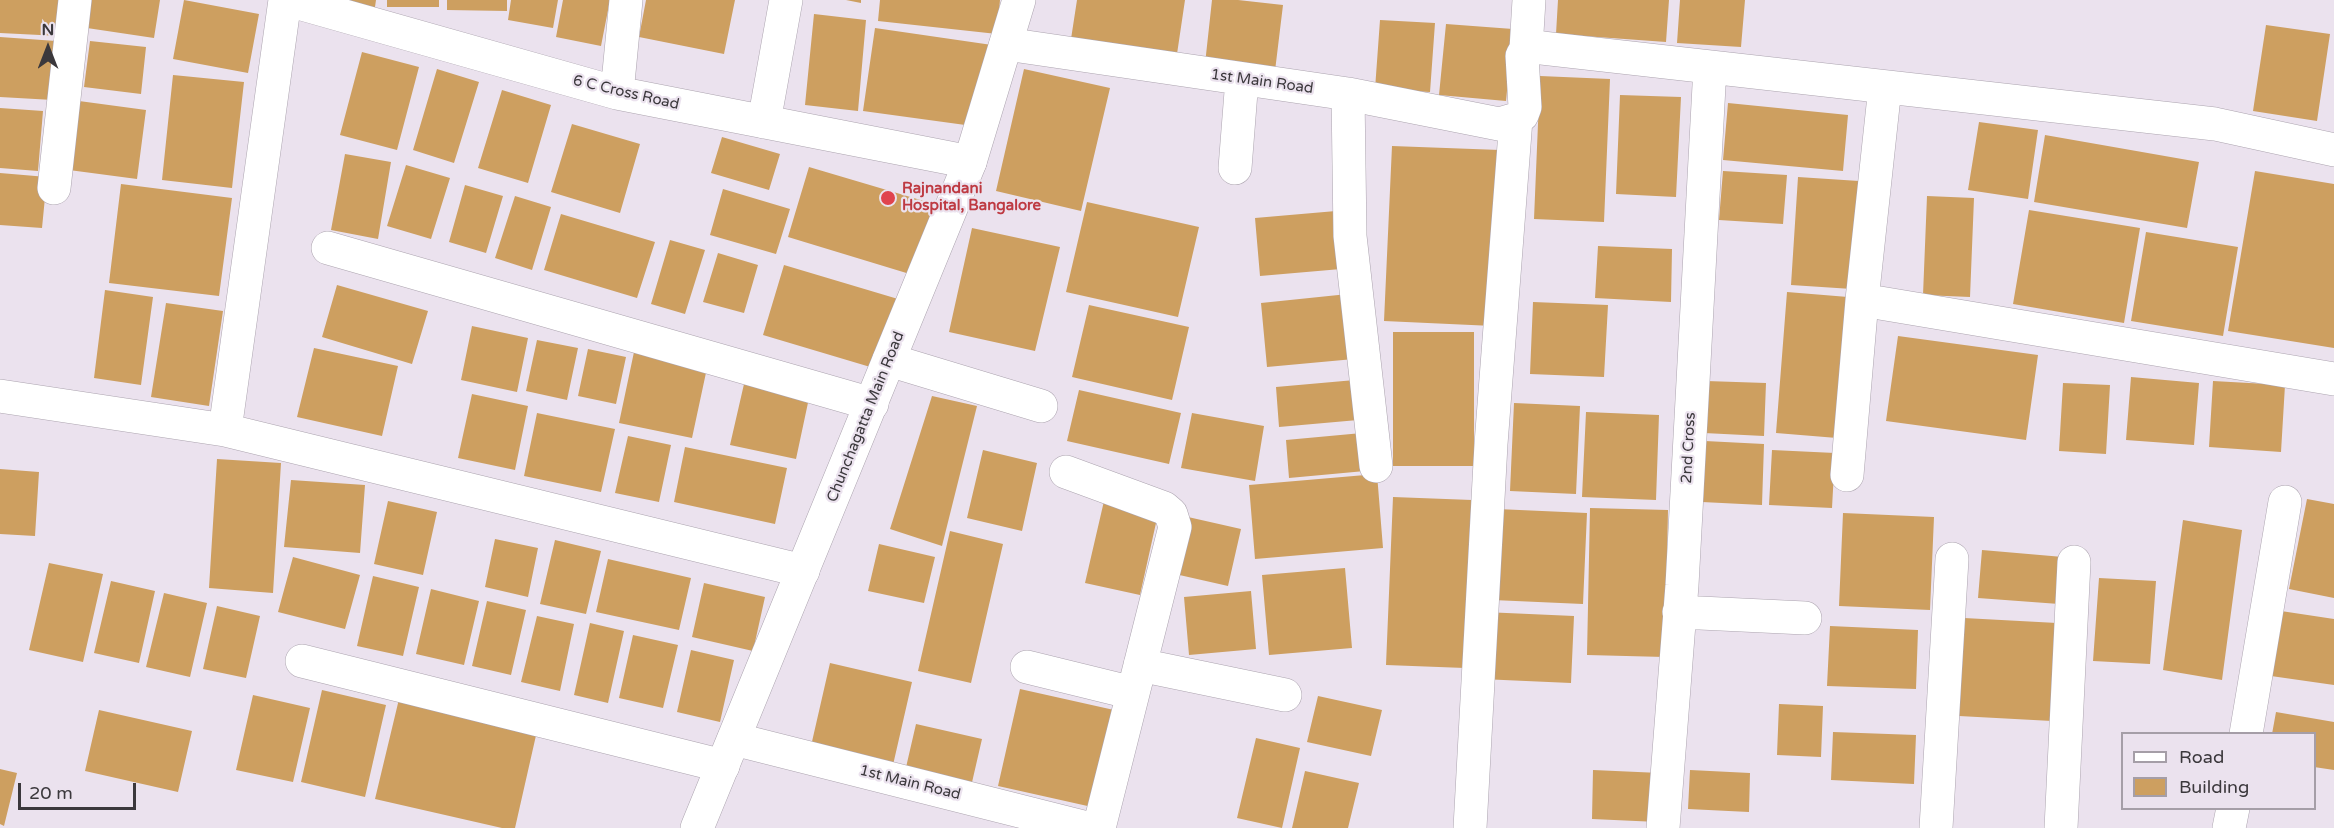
<!DOCTYPE html>
<style>
body{margin:0}
#map{position:relative;width:2334px;height:828px;overflow:hidden;background:#ebe2ee;font-family:"Varela Round",sans-serif}
canvas{display:block}
.legend{position:absolute;left:2121px;top:732px;width:195px;height:78px;box-sizing:border-box;background:#ebe2ee;border:2px solid #a59ea7;margin:0;padding:8px 10px;list-style:none;font-size:18px;color:#3b383c}
.legend li{display:flex;align-items:center;gap:12px;height:30px}
.legend b{width:30px;border:2px solid #a59ea7}
.north{position:absolute;left:18px;top:18px;width:60px;height:60px;-webkit-text-stroke:4px #ebe2ee;paint-order:stroke;rotate:0deg;font-size:16px;font-weight:700;line-height:24px;text-align:center;color:#3b383c}
.north::after{content:'';display:block;margin:auto;width:21px;height:27px;background:#3b383c;clip-path:polygon(50% 0,100% 100%,50% 72%,0 100%)}
.scale{position:absolute;left:18px;top:783px;width:118px;height:27px;box-sizing:border-box;border:3px solid #3b383c;border-top:0;padding-left:8px;font-size:18px;line-height:21px;white-space:nowrap;color:#3b383c;-webkit-text-stroke:4px #ebe2ee;paint-order:stroke}
</style>
<div id="map">
<canvas width="2334" height="828"></canvas>
<ul class="legend">
<li><b style="height:8px;background:#fff"></b>Road</li>
<li><b style="height:16px;background:#cd9f60"></b>Building</li>
</ul>
<div class="north">N</div>
<div class="scale">20 m</div>
</div>
<script>
const c = document.querySelector('canvas').getContext('2d');
c.lineJoin = 'round';
function fillPath(path, color) {
  c.fillStyle = color;
  c.fill(path, 'evenodd');
}
function trace(path, color, width, dash) {
  c.strokeStyle = color;
  c.lineWidth = width;
  c.lineCap = dash ? 'butt' : 'round';
  c.setLineDash(dash || []);
  c.stroke(path);
}
function drawText(font, color, halo, rows, align = 'center') {
  c.font = font + ' "Varela Round",sans-serif';
  c.lineWidth = 4.5;
  c.setLineDash([]);
  c.textBaseline = 'middle';
  c.strokeStyle = halo;
  c.fillStyle = color;
  for (const [text, x, y, turn = 0] of rows) {
    c.save();
    c.translate(x, y);
    c.rotate((+turn || 0) * Math.PI / 180);
    c.textAlign = isNaN(turn) ? turn : align;
    if (halo) c.strokeText(text, 0, 0);
    c.fillText(text, 0, 0);
    c.restore();
  }
}
const building = new Path2D(`
 M0,0H62L60,36L0,33Z
 M91,0H160L154,38L87,28Z
 M184,0L259,14L248,73L173,59Z
 M311,0H376L375,7L311,6Z
 M387,0H439V7H387Z
 M447,0H507V11L447,10Z
 M511,0H558L553,28L508,20Z
 M563,0H610L601,46L556,37Z
 M646,0H735L724,54L639,37Z
 M846,0H861V3Z
 M880,0H1000L997,34L878,21Z
 M1077,0H1185L1177,54L1071,39Z
 M1212,0H1238L1283,5L1275,71L1205,64Z
 M1558,0H1669L1666,42L1556,34Z
 M1680,0H1745L1741,47L1677,43Z
 M814,14L866,20L858,111L805,105Z
 M1380,20L1435,23L1430,92L1375,89Z
 M1446,24L1513,29L1506,101L1439,95Z
 M2266,25L2330,34L2317,121L2253,111Z
 M875,28L992,45L980,127L863,111Z
 M0,37L56,41L53,100L0,97Z
 M90,41L146,47L141,94L84,87Z
 M362,52L419,67L397,150L340,135Z
 M437,69L479,82L454,163L413,150Z
 M1024,69L1110,88L1081,211L996,191Z
 M173,75L244,82L232,188L162,180Z
 M1540,76L1610,79L1604,222L1534,219Z
 M502,90L551,105L528,183L478,168Z
 M1620,95L1681,97L1676,197L1616,194Z
 M79,101L146,110L137,179L69,170Z
 M1728,103L1848,115L1843,171L1723,160Z
 M0,108L43,111L38,171L0,168Z
 M1979,122L2038,130L2028,199L1968,190Z
 M572,124L640,144L620,213L551,192Z
 M2045,135L2199,162L2187,228L2034,202Z
 M722,137L780,154L769,190L711,173Z
 M1392,146L1500,150L1493,326L1384,321Z
 M345,154L391,162L378,239L331,230Z
 M406,165L450,178L431,239L387,226Z
 M809,167L934,204L913,275L788,237Z
 M1723,171L1787,175L1783,224L1719,220Z
 M2255,171L2334,184V348L2228,331Z
 M0,173L47,177L42,228L0,225Z
 M1798,177L1859,181L1852,289L1791,285Z
 M121,184L232,198L219,296L109,283Z
 M465,185L503,196L486,253L449,242Z
 M723,189L790,209L776,254L710,235Z
 M515,196L551,207L532,270L495,258Z
 M1927,196L1974,198L1970,297L1923,295Z
 M1087,202L1199,227L1178,317L1066,292Z
 M2029,210L2140,228L2124,323L2013,304Z
 M1336,211L1341,269L1260,276L1255,218Z
 M561,214L655,242L637,298L544,270Z
 M972,228L1060,247L1035,351L949,332Z
 M2146,232L2238,247L2223,336L2131,321Z
 M670,240L705,250L685,314L651,304Z
 M1598,246L1672,249L1671,302L1595,298Z
 M718,253L758,265L744,313L703,302Z
 M784,265L898,299L877,369L763,335Z
 M337,285L428,311L412,364L322,337Z
 M105,290L153,297L141,385L94,378Z
 M1787,292L1848,297L1837,438L1776,433Z
 M1348,294L1354,359L1267,367L1261,303Z
 M1533,302L1608,305L1604,377L1530,374Z
 M166,303L223,311L209,406L151,397Z
 M1089,305L1189,327L1172,400L1072,377Z
 M472,326L528,338L517,392L461,380Z
 M1393,332H1474V466H1393Z
 M1898,336L2038,355L2026,440L1886,421Z
 M537,340L578,348L567,400L526,391Z
 M314,348L398,366L382,436L297,417Z
 M588,349L626,357L616,404L578,396Z
 M634,352L707,368L692,438L619,423Z
 M2131,377L2199,383L2194,445L2126,440Z
 M1355,380L1358,420L1279,427L1276,387Z
 M1706,381L1766,383L1764,436L1704,433Z
 M2213,381L2285,385L2281,452L2209,447Z
 M2063,383L2110,385L2106,454L2059,451Z
 M744,384L809,398L796,459L730,445Z
 M1079,390L1181,413L1169,464L1067,441Z
 M472,394L528,406L515,470L458,458Z
 M932,396L977,406L942,546L890,529Z
 M1514,403L1580,406L1576,494L1510,491Z
 M1586,412L1659,415L1656,500L1582,497Z
 M537,413L615,429L601,492L524,476Z
 M1192,413L1264,426L1255,481L1181,468Z
 M1362,433L1365,471L1289,478L1286,440Z
 M628,436L671,445L659,502L615,493Z
 M1705,441L1764,444L1762,505L1702,502Z
 M685,447L787,468L775,524L674,502Z
 M983,450L1037,463L1022,531L967,518Z
 M1772,450L1835,453L1832,508L1769,505Z
 M217,459L281,463L273,593L209,588Z
 M0,469L39,472L35,536L0,534Z
 M1377,474L1383,548L1255,559L1249,485Z
 M291,480L365,485L360,553L284,547Z
 M1393,497L1472,500L1465,668L1386,665Z
 M2307,499L2334,504V598L2289,589Z
 M388,501L437,512L423,575L374,564Z
 M1104,501L1158,514L1140,595L1085,583Z
 M1590,508L1668,510L1665,657L1587,655Z
 M1497,509L1587,513L1583,604L1493,600Z
 M1843,513L1934,517L1930,610L1839,606Z
 M1188,517L1241,529L1228,586L1175,574Z
 M2183,520L2242,530L2222,680L2163,670Z
 M950,531L1003,544L971,683L918,671Z
 M495,539L538,548L528,597L485,587Z
 M555,540L601,551L586,614L540,604Z
 M879,544L935,557L924,603L868,591Z
 M1982,550L2063,557L2059,604L1978,598Z
 M293,557L360,575L345,629L278,612Z
 M608,559L691,578L679,630L596,612Z
 M49,563L103,574L83,662L29,650Z
 M1345,568L1352,648L1269,655L1262,575Z
 M373,576L419,587L403,656L357,646Z
 M2099,578L2156,581L2150,664L2093,661Z
 M111,581L155,591L139,663L94,653Z
 M704,583L765,597L753,651L692,637Z
 M431,589L479,601L464,665L416,654Z
 M1251,591L1256,649L1189,655L1184,597Z
 M164,593L207,603L190,677L146,667Z
 M487,601L526,610L511,675L472,666Z
 M217,606L260,616L246,678L203,669Z
 M2281,611L2334,619V685L2271,676Z
 M1484,612L1574,616L1571,683L1481,679Z
 M537,616L574,624L560,691L521,682Z
 M1964,618L2057,623L2052,721L1959,716Z
 M590,623L624,631L608,703L574,695Z
 M1830,626L1918,630L1916,689L1827,686Z
 M633,635L678,645L663,708L619,698Z
 M691,650L734,660L720,722L677,712Z
 M830,663L912,682L893,765L811,746Z
 M1020,689L1114,710L1092,807L998,786Z
 M322,690L386,705L365,797L301,782Z
 M253,695L310,708L293,782L236,770Z
 M1318,696L1382,710L1371,756L1307,742Z
 M399,699L537,731L515,828H502L375,799Z
 M1779,704L1823,706L1821,757L1777,755Z
 M99,710L192,731L178,792L85,771Z
 M2276,712L2334,722V770L2314,767V734H2272Z
 M916,724L982,739L970,791L904,776Z
 M1833,732L1916,735L1914,784L1831,780Z
 M1256,738L1300,748L1282,828L1237,818Z
 M0,769L17,773L4,826L0,824Z
 M1593,770L1660,773L1658,822L1592,819Z
 M1690,770L1750,773L1749,812L1688,809Z
 M1305,771L1359,783L1348,828H1292Z`);
const minor = new Path2D(`
 M288,0L617,93L970,162
 M1006,44L1348,94L1499,124L1516,119
 M1526,49L1529,0
 M617,93L626,0
 M1348,94L1350,236L1376,466
 M764,122L786,0
 M1235,168L1242,79
 M54,188L75,0
 M328,248L872,404
 M1862,300L2334,379
 M889,360L1041,406
 M0,396L225,430L803,571
 M225,430L285,0
 M1066,472L1164,508L1171,514L1175,527L1099,828
 M1847,475L1862,300L1885,87
 M1679,612L1805,618
 M302,661L723,766
 M1140,665L1285,695
 M1027,667L1133,693
 M2246,734L2285,502
 M734,739L1087,828
 M1470,828L1491,444L1516,119L1522,115L1525,107L1522,56L1526,49L1533,47L2215,124L2334,150
 M1663,828L1682,585L1710,67
 M1936,828L1952,559
 M2061,828L2074,562
 M2229,828L2233,808`);
const tertiary = new Path2D(`
 M697,828L970,162L1019,0`);
const markers = [
 [888,198,8,"#e0444e"]
];
const streetNames = [
 ["1st Main Road",1262,82,8],
 ["6 C Cross Road",626,93,13],
 ["Chunchagatta Main Road",866,417,-68],
 ["2nd Cross",1689,448,-87],
 ["1st Main Road",910,783,14]
];
const healthNames = [
 ["Rajnandani",902,189],
 ["Hospital, Bangalore",902,206]
];
fillPath(building, '#cd9f60');
trace(minor, '#aca4af', 34);
trace(tertiary, '#aca4af', 34);
trace(minor, '#fff', 33);
trace(tertiary, '#fff', 33);
for (const [x, y, r, color] of markers) {
  const dot = new Path2D();
  dot.arc(x, y, r, 0, 2 * Math.PI);
  c.fillStyle = color;
  c.fill(dot);
  trace(dot, '#ebe2ee', 2);
}
drawText('15px', '#3b383c', '#ebe2ee', streetNames);
drawText('bold 15px', '#be3a42', '#ebe2ee', healthNames, 'left');
</script>
